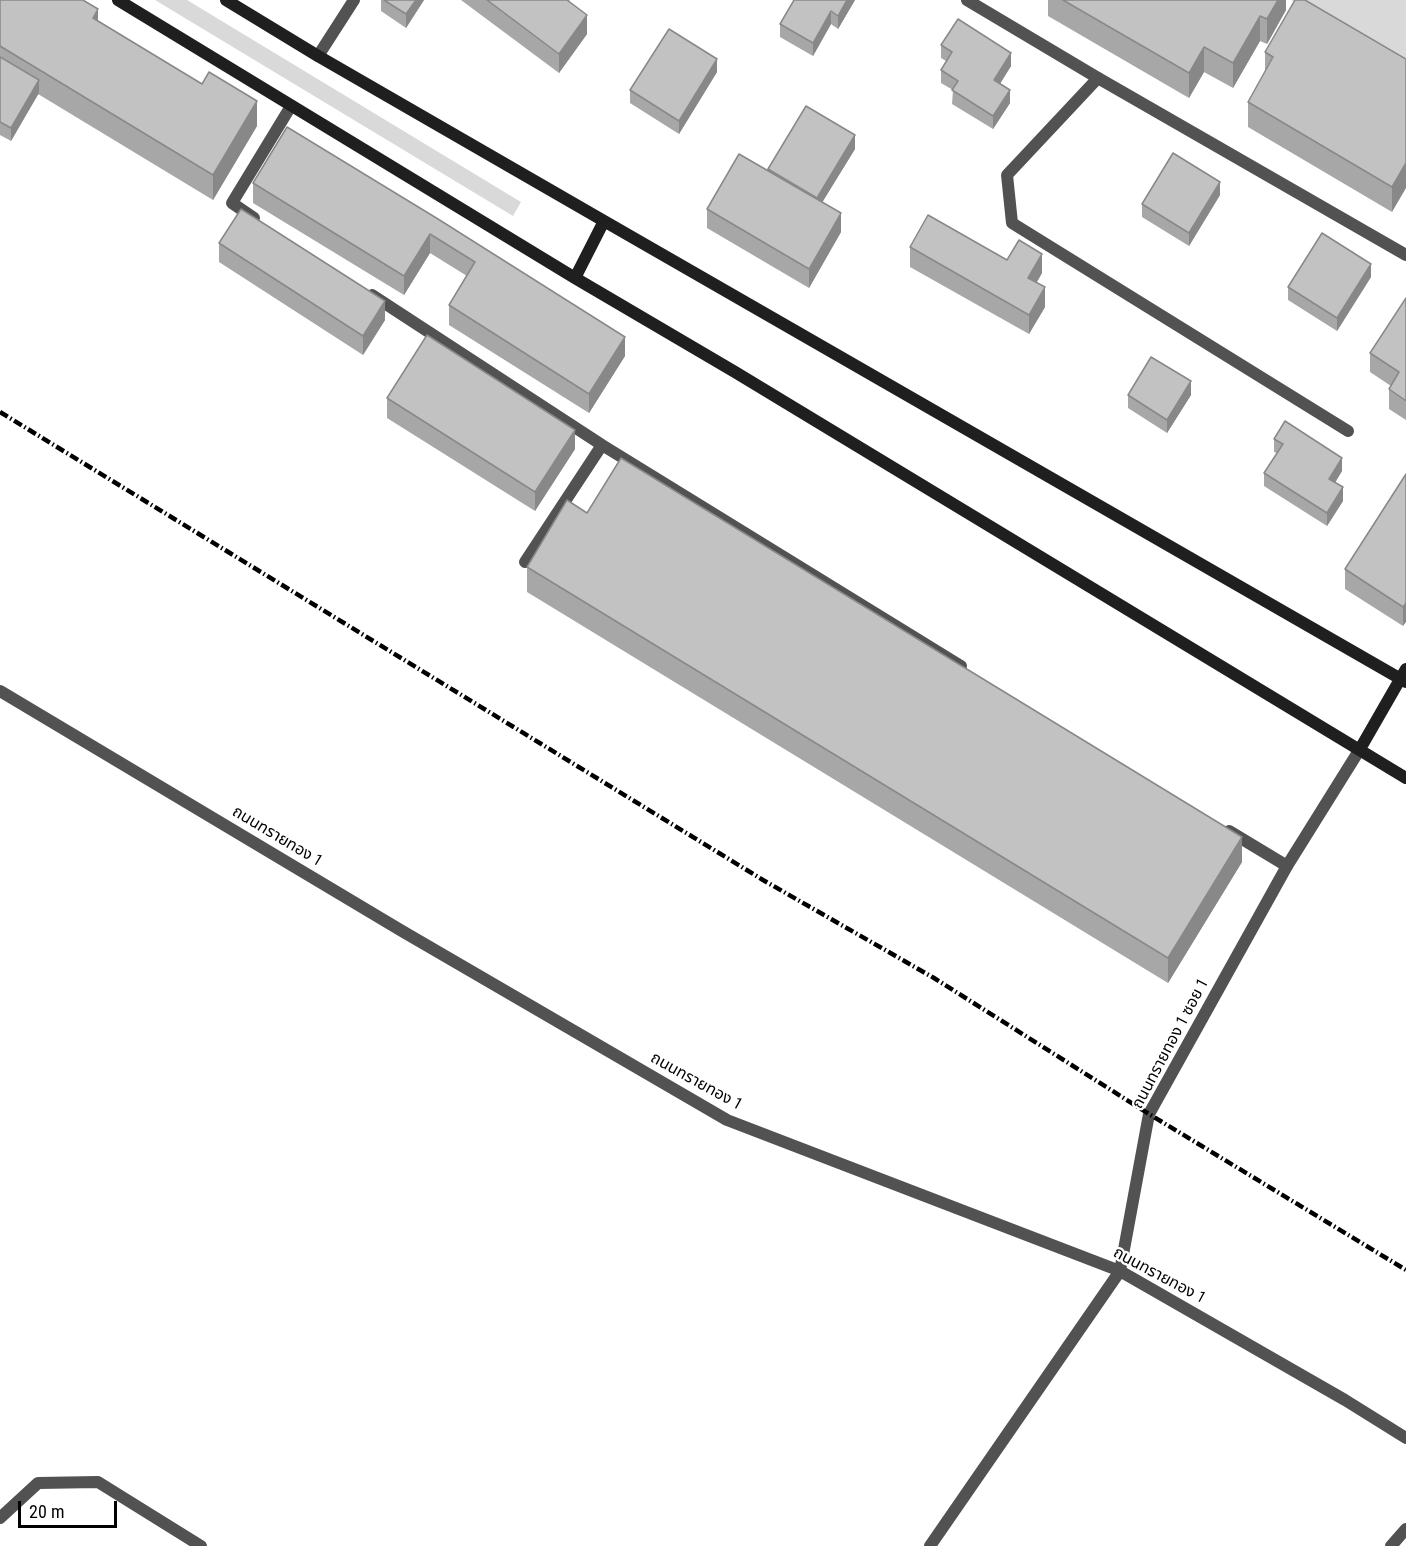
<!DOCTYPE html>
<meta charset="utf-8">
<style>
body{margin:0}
#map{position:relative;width:1406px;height:1546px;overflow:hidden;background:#fff;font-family:"Roboto Condensed",sans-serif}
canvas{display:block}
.scale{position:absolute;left:18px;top:1501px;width:99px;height:27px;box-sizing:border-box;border:3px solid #000;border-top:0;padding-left:8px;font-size:18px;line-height:21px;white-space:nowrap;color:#000;-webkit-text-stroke:4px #fff;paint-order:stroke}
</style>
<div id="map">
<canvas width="1406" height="1546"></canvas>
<div class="scale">20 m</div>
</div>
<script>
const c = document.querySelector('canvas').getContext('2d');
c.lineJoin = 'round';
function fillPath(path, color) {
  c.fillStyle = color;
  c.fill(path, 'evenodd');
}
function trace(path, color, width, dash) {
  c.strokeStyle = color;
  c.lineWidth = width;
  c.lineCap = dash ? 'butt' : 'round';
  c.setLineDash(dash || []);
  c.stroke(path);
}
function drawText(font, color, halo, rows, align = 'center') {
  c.font = font + ' "Roboto Condensed","Noto Sans Thai",sans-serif';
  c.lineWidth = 4.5;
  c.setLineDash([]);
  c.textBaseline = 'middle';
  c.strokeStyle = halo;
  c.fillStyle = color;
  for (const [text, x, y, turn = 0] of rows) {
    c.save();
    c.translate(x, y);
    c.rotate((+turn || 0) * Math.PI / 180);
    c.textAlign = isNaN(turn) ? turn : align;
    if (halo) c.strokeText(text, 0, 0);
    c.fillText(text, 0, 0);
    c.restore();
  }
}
const green = new Path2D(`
 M155,0H187L521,202L513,216Z
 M1291,0H1406V68Z`);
const lane = new Path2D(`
 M1098,78L1007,175L1012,223L1348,431
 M254,218L232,203L291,106
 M372,295L602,445L961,666
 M525,562L602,445
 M1229,831L1287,866`);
const street = new Path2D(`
 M967,0L1098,78L1406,255
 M318,56L354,0
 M0,691L402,931L727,1120L1120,1271L1345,1400L1406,1438
 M0,1518L38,1483L98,1482L201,1546
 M930,1546L1120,1271L1149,1114L1287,866L1360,749
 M1391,1546L1406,1529`);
const secondary = new Path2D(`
 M118,0L575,278L735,372L1406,778
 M226,0L318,56L604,221L1406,682
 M575,278L604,221
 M1360,749L1406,669`);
const rail = new Path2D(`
 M0,412L763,880L934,978L1149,1114L1406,1270`);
const wall = new Path2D(`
 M0,0L98,22L257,126L213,200L38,94L11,141L0,135Z
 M381,0H424L406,28L381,11Z
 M461,0H570L569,1L587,34L559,73Z
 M855,0L838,29L831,24L813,56L780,37V24Z
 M1048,0H1286V10L1267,44L1260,41L1233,88L1204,72L1189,98L1048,16Z
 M941,45L1011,66L1000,84L1010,103L993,129L952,104L953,90L941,83V70L946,61L941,58Z
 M1265,52L1406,59L1392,212L1248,127V102L1265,72Z
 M717,72L679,134L630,103V90Z
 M287,127L625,356L589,413L449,325V305L467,276L430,253L404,295L253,203V183Z
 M855,149L822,202L841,232L809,288L707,228V209L768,171V169Z
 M1220,195L1189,246L1142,217V204Z
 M219,243L385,320L363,355L219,262Z
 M910,247L1007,260L1042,273L1036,283L1045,307L1029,334L910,267Z
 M1371,277L1337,331L1288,300V287Z
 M1406,298V420L1389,409V389L1391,386L1370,372V353Z
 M1128,395H1191L1167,433L1128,408Z
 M387,398L575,449L535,511L387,418Z
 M1274,439L1342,471L1335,483L1343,501L1327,526L1264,486V473L1277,453L1274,452Z
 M1406,475L1403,626L1345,589V569Z
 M587,513L1242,862L1168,983L527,592V567Z`);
const shadedWall = new Path2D(`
 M416,0H424L406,28V14Z
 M847,0H855L838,29V16Z
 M1278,0H1286V10L1267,44V19Z
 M98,9V34L93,18Z
 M831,11V24L813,56V43Z
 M587,15V34L559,73V54Z
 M1260,16V41L1233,88V63Z
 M1204,47V72L1189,98V73Z
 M1011,53V66L994,93V80Z
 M717,59V72L679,134V121Z
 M39,80V93L11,141V128Z
 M1010,90V103L993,129V116Z
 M257,101V126L213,200V175Z
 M855,135V149L817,211V198Z
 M1406,163V188L1392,212V187Z
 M1220,182V195L1189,246V233Z
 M841,213V232L809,288V269Z
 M430,234V253L404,295V276Z
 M1042,254V273L1028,298V278Z
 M1371,264V277L1337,331V318Z
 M1045,287V307L1029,334V315Z
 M385,301V320L363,355V336Z
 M625,337V356L589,413V394Z
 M1191,381V395L1167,433V420Z
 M575,430V449L535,511V492Z
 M1342,458V471L1329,492V479Z
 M1343,487V501L1327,526V513Z
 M1406,603V622L1403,626V607Z
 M1242,837V862L1168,983V958Z`);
const building = new Path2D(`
 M0,0H83L98,9L93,18L202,84L209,72L257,101L213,175L0,46Z
 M384,0H416L406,14Z
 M487,0H567L587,15L559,54Z
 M794,0H847L838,16L831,11L813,43L780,24Z
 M1063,0H1278L1267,19L1260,16L1233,63L1204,47L1189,73Z
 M1295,0H1305L1406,59V163L1392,187L1248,102L1273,57L1265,52Z
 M958,19L1011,53L994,80L1010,90L993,116L952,90L958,81L941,70L952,52L941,45Z
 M669,29L717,59L679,121L630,90Z
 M0,57L39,80L11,128L0,122Z
 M806,106L855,135L817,198L768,169Z
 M287,127L438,219L625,337L589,394L449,305L475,262L430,234L404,276L253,183Z
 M1173,153L1220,182L1189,233L1142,204Z
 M739,154L841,213L809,269L707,209Z
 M241,209L385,301L363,336L219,243Z
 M928,215L1007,260L1019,240L1042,254L1028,278L1045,287L1029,315L910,247Z
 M1322,233L1371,264L1337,318L1288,287Z
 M1406,298V401L1389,389L1399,372L1370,353Z
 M427,335L575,430L535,492L387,398Z
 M1151,357L1191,381L1167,420L1128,395Z
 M1285,421L1342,458L1329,479L1343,487L1327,513L1264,473L1283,444L1274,439Z
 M621,458L1242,837L1168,958L527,567L567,500L587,513Z
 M1406,474V603L1403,607L1345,569Z`);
const streetNames = [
 ["ถนนทรายทอง 1",277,837,31],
 ["ถนนทรายทอง 1 ซอย 1",1171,1044,-62],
 ["ถนนทรายทอง 1",696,1082,29],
 ["ถนนทรายทอง 1",1159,1276,28]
];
fillPath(green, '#d9d9d9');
trace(lane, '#525252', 12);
trace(street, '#525252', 12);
trace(secondary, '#1f1f1f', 12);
trace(rail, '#000', 4.5, [9, 3, 1.5, 3]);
fillPath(wall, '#a7a7a7');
fillPath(shadedWall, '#888');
fillPath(building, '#c2c2c2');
trace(building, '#888', 1.5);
drawText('16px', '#000', '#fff', streetNames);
</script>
